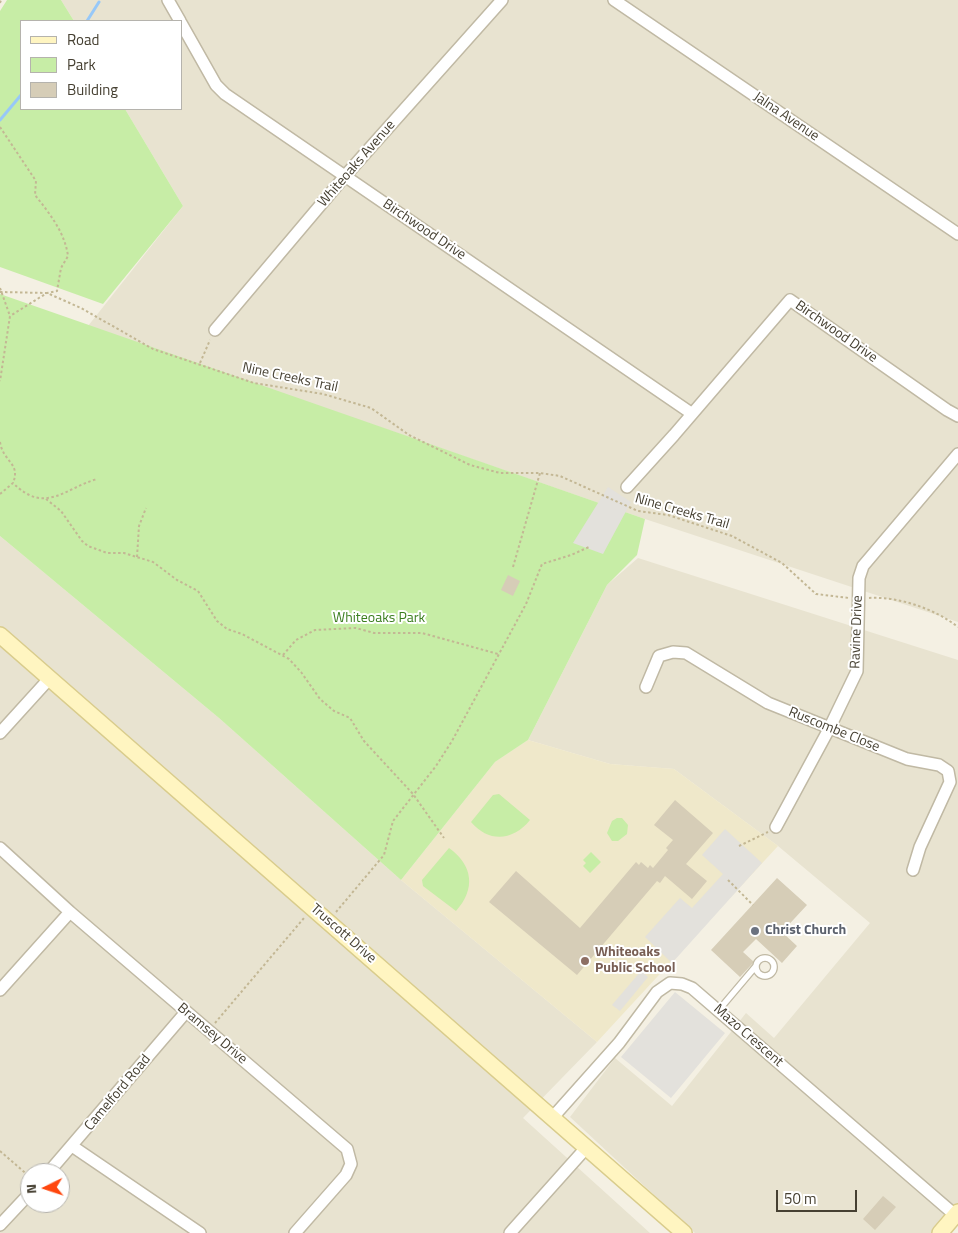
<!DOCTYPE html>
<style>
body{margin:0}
#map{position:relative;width:958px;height:1233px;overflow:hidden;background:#f4f0e3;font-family:"Titillium Web",sans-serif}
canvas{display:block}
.legend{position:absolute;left:20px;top:20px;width:162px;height:90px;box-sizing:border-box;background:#fff;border:1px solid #b5b3ad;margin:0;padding:6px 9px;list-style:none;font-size:15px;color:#464032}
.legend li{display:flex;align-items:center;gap:10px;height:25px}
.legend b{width:25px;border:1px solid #b5b3ad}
.north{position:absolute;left:20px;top:1163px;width:50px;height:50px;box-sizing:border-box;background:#fff;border:1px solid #b5b3ad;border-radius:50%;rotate:266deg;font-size:14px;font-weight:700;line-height:20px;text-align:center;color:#464032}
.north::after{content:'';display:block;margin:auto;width:18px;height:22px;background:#ff470e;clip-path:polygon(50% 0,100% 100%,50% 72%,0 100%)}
.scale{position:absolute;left:776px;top:1190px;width:81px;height:22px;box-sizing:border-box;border:2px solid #464032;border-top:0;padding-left:6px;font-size:15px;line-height:18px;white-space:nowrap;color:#464032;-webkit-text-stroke:4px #fff;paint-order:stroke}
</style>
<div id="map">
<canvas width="958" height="1233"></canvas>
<ul class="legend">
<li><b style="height:6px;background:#fff5c1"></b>Road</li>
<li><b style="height:14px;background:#c7eda6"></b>Park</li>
<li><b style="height:14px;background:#d6cdb7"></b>Building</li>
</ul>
<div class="north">N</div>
<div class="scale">50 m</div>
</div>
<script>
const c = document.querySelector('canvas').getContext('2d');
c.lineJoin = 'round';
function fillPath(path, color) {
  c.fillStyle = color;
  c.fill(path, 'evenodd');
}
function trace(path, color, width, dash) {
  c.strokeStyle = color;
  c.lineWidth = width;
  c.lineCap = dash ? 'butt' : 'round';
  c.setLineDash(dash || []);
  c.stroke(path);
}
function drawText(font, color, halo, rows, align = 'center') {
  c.font = font + ' "Titillium Web",sans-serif';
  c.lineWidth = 4;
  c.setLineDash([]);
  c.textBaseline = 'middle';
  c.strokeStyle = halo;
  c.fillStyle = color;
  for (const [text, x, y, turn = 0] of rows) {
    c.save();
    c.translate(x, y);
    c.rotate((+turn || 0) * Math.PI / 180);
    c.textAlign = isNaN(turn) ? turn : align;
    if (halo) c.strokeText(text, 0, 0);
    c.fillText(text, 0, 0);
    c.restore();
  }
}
const residential = new Path2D(`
 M61,0H958V622L645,519L88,326L183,206L125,109H181V21H74Z
 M0,536L219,718L401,880L597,1042L523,1118L650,1233H0ZM30,1173H60V1203H30Z
 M638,558L958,660V1205L935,1233H695L570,1117L615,1058L672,1106L746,1013L774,1038L870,923L778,846L674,769L610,764L528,740L607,585Z`);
const education = new Path2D(`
 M528,740L610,764L674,769L778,846L597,1042L401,880L495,762Z`);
const green = new Path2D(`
 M7,0H61L74,21H21V109H125L183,206L103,304L0,267V11Z
 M0,294L645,519L637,555L607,585L528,740L495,762L401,880L219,718L0,536Z
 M499,794L530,820C513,841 489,843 471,822L493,795Z
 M617,818H622L628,825L627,834L618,841H612L607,833L612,821Z
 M449,848C473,865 476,889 456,911L423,886L422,880Z
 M591,852L601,862L590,873L583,866L586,863L583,860Z`);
const parking = new Path2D(`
 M608,487L631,502L603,554L573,543Z
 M725,829L762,863L672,963L645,937L680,898L692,908L723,874L702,855Z
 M641,971L648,977L620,1011L612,1005Z
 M675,992L725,1033L671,1098L621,1057Z`);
const stream = new Path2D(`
 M87,21L99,2
 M0,120L21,95`);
const building = new Path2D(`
 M508,575L520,581L513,596L501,590Z
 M675,800L713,833L686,864L707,881L692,899L665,876L660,883L657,881L577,975L489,902L516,871L580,928L636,862L639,865L641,862L648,868L650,865L653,868L668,850L666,848L673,840L654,825Z
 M777,878L807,905L782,932L797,946L782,963L756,939L743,952L754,962L740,977L711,950Z
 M883,1196L896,1207L875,1230L863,1219Z`);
const path = new Path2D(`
 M0,3L1,0
 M0,127L36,181L35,195C50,214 65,233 68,256L61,268L57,291L47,293L10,316
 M0,288L10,316L0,381
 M0,292L47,293L81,308L153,349L254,383L323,394L371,408L409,435L470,465L500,473H540L560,476L638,511L668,515L732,536L782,563L816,594L849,598
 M200,363L210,340
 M0,442C3,462 21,463 13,483
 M0,494L13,483C45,515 65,488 97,479
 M46,499L61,511L82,541L88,546L107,553H124L153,562L177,580L198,591L217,621L227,629L242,634L289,659L301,672L320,699L334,711L350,718L364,741L413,794L444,838
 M137,557L139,526L146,508
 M513,567L540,473
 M869,598C898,596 935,609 958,627
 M283,655L296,640L315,630L356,628L374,633H422L498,654
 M739,846L768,832
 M728,880L753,905
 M336,912L384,855L393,821L436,766L452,741L526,604L542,564L571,555L589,547
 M215,1023L304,918
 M0,1151L30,1177`);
const lane = new Path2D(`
 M756 967a9 9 0 1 1 18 0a9 9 0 1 1-18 0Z
 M718,1011L756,966`);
const street = new Path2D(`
 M168,0L180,21
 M614,0L958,234
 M181,23L216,85L225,94L691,413
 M215,330L345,176L502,0
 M627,487L674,435L790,300L947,410L958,416
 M646,687L659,656L673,652L686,653L768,703L907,759L939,765L948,771L950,782L920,847L913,870
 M0,733L49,679
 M776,827L829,729L857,671L859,578L863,566L958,454
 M0,848L70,912L347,1149L351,1164L346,1175L295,1233
 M0,990L70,912
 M553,1117L619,1043L657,992L670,983L682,984L692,988L955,1215
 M72,1146L200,1233
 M48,1173L186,1012
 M0,1225L30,1193
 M510,1233L586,1148`);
const secondary = new Path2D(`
 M0,635L684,1233
 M940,1233L958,1212`);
const markers = [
 [755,931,5,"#6b7280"],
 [585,961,5,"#8d6e63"]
];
const streetNames = [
 ["Jalna Avenue",786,117,34],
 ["Whiteoaks Avenue",357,164,-49],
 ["Birchwood Drive",424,230,34],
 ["Birchwood Drive",836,332,35],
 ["Nine Creeks Trail",290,378,12],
 ["Nine Creeks Trail",682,512,16],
 ["Ravine Drive",857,632,-88],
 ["Ruscombe Close",834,730,22],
 ["Truscott Drive",343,934,41],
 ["Bramsey Drive",212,1034,40],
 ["Mazo Crescent",748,1036,41],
 ["Camelford Road",118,1093,-50]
];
const parkNames = [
 ["Whiteoaks Park",379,619]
];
const worshipNames = [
 ["Christ Church",765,931]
];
const educationNames = [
 ["Whiteoaks",595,953],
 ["Public School",595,969]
];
fillPath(residential, '#e8e3d0');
fillPath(education, '#efe8ca');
fillPath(green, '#c7eda6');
fillPath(parking, '#e3e1dc');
trace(stream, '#97c8f8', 3);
fillPath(building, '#d6cdb7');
trace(lane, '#c0b9a4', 8);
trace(street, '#c0b9a4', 14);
trace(secondary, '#d9cc8c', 18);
trace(path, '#c3b794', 2, [2.5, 2.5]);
trace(lane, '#fff', 5.5);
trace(street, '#fff', 11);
trace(secondary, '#fff5c1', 15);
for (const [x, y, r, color] of markers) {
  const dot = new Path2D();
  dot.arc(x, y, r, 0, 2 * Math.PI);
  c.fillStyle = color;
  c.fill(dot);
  trace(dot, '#fff', 2);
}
drawText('14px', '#464032', '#fff', streetNames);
drawText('14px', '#3b7e1f', '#fff', parkNames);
drawText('bold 14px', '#5b616d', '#fff', worshipNames, 'left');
drawText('bold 14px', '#785e54', '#fff', educationNames, 'left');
</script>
